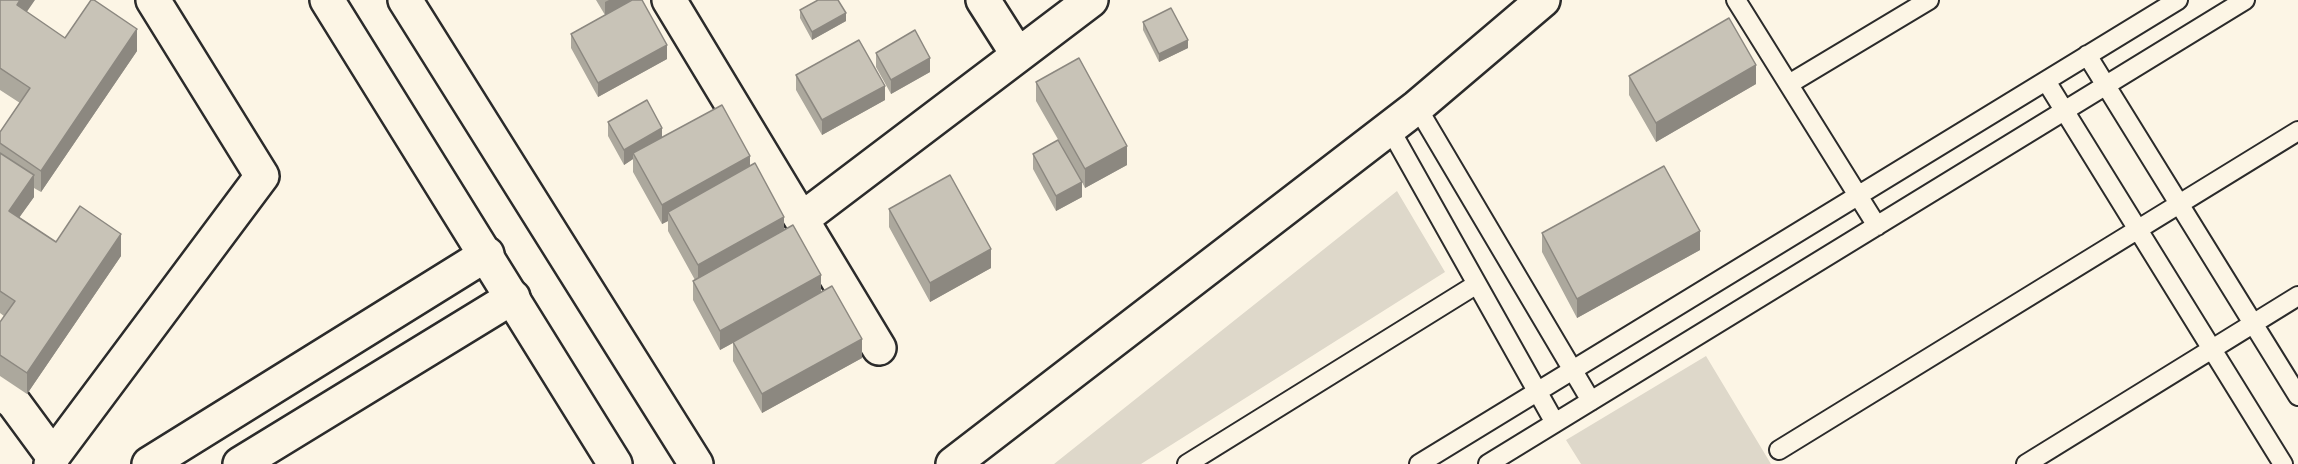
<!DOCTYPE html>
<style>
body{margin:0}
canvas{display:block;background:#fcf5e5}
</style>
<canvas width="2298" height="464"></canvas>
<script>
const c = document.querySelector('canvas').getContext('2d');
c.lineJoin = 'round';
function fillPath(path, color) {
  c.fillStyle = color;
  c.fill(path, 'evenodd');
}
function trace(path, color, width, dash) {
  c.strokeStyle = color;
  c.lineWidth = width;
  c.lineCap = dash ? 'butt' : 'round';
  c.setLineDash(dash || []);
  c.stroke(path);
}
const green = new Path2D(`
 M1397,191L1445,272L1141,464H1054Z
 M1706,356L1771,464H1581L1566,440Z`);
const lane = new Path2D(`
 M1736,0L1877,226
 M2087,55L2298,396
 M2046,81L2283,464
 M1789,84L1929,0
 M1417,107L1591,401
 M1390,129L1555,423
 M1779,450L2298,131
 M1187,464L1477,284
 M1419,464L2178,0
 M1488,464L2245,0
 M2026,464L2298,296`);
const street = new Path2D(`
 M669,0L879,348
 M983,0L1018,55
 M802,219L1091,0
 M0,391L14,403L53,456
 M51,464L53,456L262,176L153,0
 M149,464L487,254
 M240,464L513,297
 M953,464L1417,107L1543,0`);
const secondary = new Path2D(`
 M327,0L615,464
 M405,0L696,464`);
const wall = new Path2D(`
 M0,0L27,12L65,38L137,51L41,192L34,188V197L19,217L56,242L121,256L27,394L0,376V322L4,316L0,313V132L20,103L0,90Z
 M596,0H630L667,59L598,97L571,48V34L605,15Z
 M800,10L846,21L812,40L800,18Z
 M1143,22L1188,48L1159,62L1143,30Z
 M876,53L930,72L891,94L876,67Z
 M796,75L885,100L822,135L796,90Z
 M1629,76L1756,84L1656,142L1629,95Z
 M1036,82L1127,165L1085,188L1082,182V197L1056,211L1033,169V154L1063,148L1036,101Z
 M608,122L662,137L750,166L784,230L821,293L862,358L762,413L733,361V343L720,350L693,300V281L695,280L668,231V221L662,224L633,172V159L624,165L608,136Z
 M889,209L991,268L930,302L889,227Z
 M1542,233L1700,250L1577,318L1542,252Z`);
const shadedWall = new Path2D(`
 M20,0H35L17,26V5Z
 M609,0H630V3L605,16V2Z
 M846,13V21L812,40V32Z
 M137,29V51L41,192V171Z
 M1188,40V48L1159,62V54Z
 M667,45V59L598,97V83Z
 M930,58V72L891,94V80Z
 M1756,65V84L1656,142V123Z
 M885,86V100L822,135V120Z
 M662,128V143L633,153V159L624,165V150Z
 M1127,146V165L1085,188V169Z
 M750,156V175L668,212V221L662,224V205Z
 M34,175V197L9,232V211Z
 M1082,182V197L1056,211V196Z
 M784,217V236L698,284V265Z
 M1700,231V250L1577,318V299Z
 M121,234V256L27,394V373Z
 M991,249V268L930,302V283Z
 M821,275V294L720,350V331Z
 M862,339V358L762,413V394Z`);
const building = new Path2D(`
 M0,0H20L17,5L65,38L91,0H94L137,29L41,171L0,143V132L30,88L0,68Z
 M632,0H642L667,45L598,83L571,34Z
 M818,0H838L846,13L812,32L800,10Z
 M1171,8L1188,40L1159,54L1143,22Z
 M1729,18L1756,65L1656,123L1629,76Z
 M915,30L930,58L891,80L876,53Z
 M859,40L885,86L822,120L796,75Z
 M1079,58L1127,146L1085,169L1036,82Z
 M647,100L662,128L624,150L608,122Z
 M722,105L750,156L662,205L633,153Z
 M1058,140L1082,182L1056,196L1033,154Z
 M0,153L34,175L9,211L56,242L80,206L121,234L27,373L0,355V322L15,301L0,291Z
 M755,163L784,217L698,265L668,212Z
 M1664,166L1700,231L1577,299L1542,233Z
 M950,175L991,249L930,283L889,209Z
 M793,225L821,275L720,331L693,281Z
 M832,286L862,339L762,394L733,342Z`);
fillPath(green, '#ded8ca');
trace(lane, '#2b2b2b', 22);
trace(street, '#2b2b2b', 38);
trace(secondary, '#2b2b2b', 38);
trace(lane, '#fcf5e5', 18);
trace(street, '#fcf5e5', 33);
trace(secondary, '#fcf5e5', 33);
fillPath(wall, '#aca89d');
fillPath(shadedWall, '#8c8880');
fillPath(building, '#c8c3b7');
trace(building, '#8c8880', 1.5);
</script>
